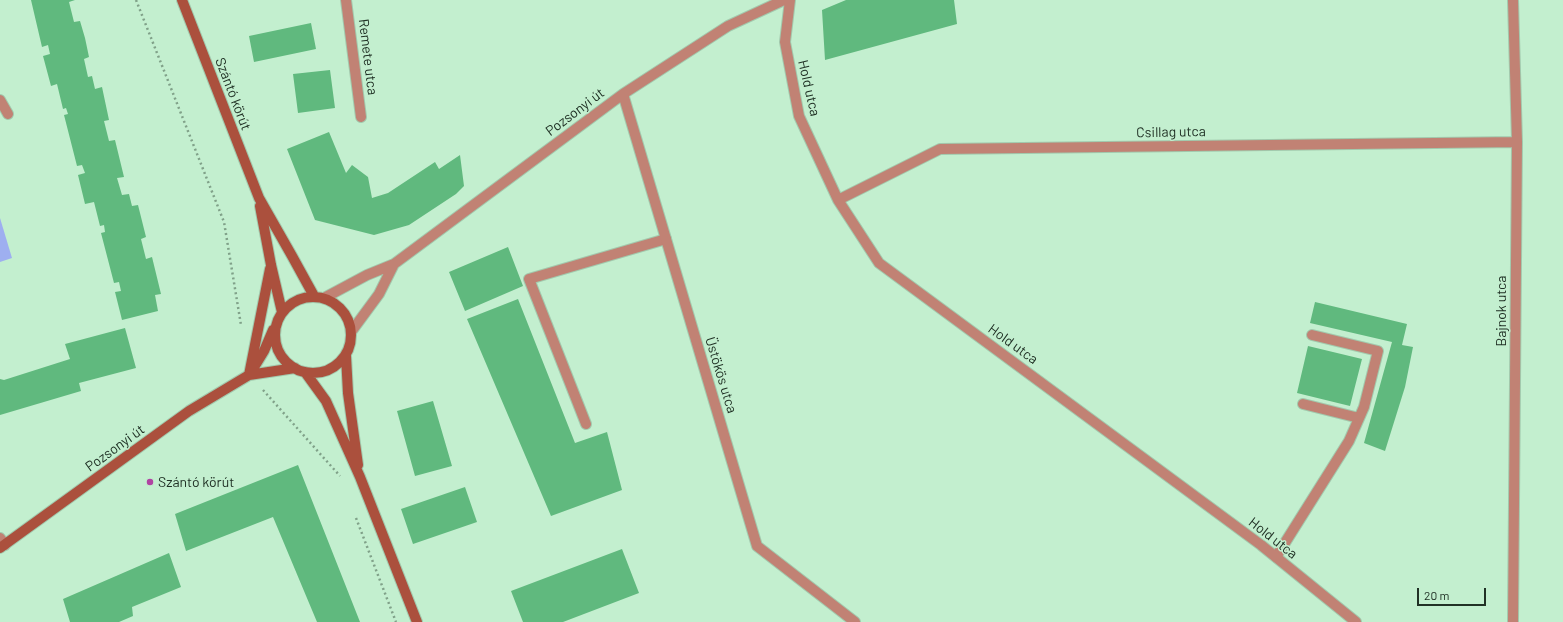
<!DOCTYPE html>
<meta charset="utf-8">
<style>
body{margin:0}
#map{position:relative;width:1563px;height:622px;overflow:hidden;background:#c3efcf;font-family:Barlow,sans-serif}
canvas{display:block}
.scale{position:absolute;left:1417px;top:588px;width:69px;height:18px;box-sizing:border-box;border:2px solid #203125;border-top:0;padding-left:5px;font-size:12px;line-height:14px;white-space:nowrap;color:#203125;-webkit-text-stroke:3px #c3efcf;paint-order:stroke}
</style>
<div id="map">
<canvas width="1563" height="622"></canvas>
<div class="scale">20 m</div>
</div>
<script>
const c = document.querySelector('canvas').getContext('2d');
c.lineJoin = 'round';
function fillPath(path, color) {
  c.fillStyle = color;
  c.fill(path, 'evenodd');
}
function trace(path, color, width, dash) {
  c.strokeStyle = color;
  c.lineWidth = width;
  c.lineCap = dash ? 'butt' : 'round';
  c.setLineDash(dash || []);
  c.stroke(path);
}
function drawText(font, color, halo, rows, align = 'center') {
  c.font = font + ' Barlow,sans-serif';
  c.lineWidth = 3;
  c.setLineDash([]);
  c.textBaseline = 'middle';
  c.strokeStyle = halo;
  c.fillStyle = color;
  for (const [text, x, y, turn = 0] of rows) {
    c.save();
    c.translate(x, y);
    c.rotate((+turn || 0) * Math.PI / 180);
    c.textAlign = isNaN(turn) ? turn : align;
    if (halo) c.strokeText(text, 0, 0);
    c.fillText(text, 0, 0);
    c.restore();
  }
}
const green = new Path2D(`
 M0,218L12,258L0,262Z`);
const building = new Path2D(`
 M31,0H75L69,2L74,22L80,21L85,38L89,57L84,59L88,77L92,76L95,89L102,87L109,120L104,121L109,141L115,140L124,177L117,178L122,195L129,194L132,206L138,205L146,237L141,239L146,259L152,257L161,294L155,295L158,311L122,320L115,292L121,291L119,282L114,283L101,233L105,232L104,225L100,226L94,202L85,204L78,175L85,173L82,165L77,166L64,115L68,114L66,108L63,109L57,84L51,86L43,56L50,54L48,45L42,47Z
 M846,0H954L957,24L825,60L822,10Z
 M311,23L316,49L254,62L249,36Z
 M330,70L335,108L298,113L293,74Z
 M329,132L346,173L352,165L368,177L372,198L388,193L435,162L439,169L460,155L464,186L456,194L409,225L374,235L315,220L287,149Z
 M508,247L523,286L465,311L449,272Z
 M518,299L575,443L607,432L622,490L551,516L467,319Z
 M1315,302L1407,324L1402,345L1413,347L1405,387L1385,451L1364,443L1392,342L1310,323Z
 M125,328L136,368L79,383L81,391L0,415V379L4,380L70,359L65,344Z
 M1308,346L1362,359L1350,406L1297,393Z
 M433,401L452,466L415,476L397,411Z
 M298,465L360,622H317L273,517L186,551L175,514Z
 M465,487L477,522L413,544L401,509Z
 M622,549L639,593L563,622H523L511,591Z
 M169,553L181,587L132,607L133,616L119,622H70L63,599Z`);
const path = new Path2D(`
 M136,0L224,222L241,325
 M263,390L340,476
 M356,518L396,622`);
const lane = new Path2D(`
 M0,100L8,114
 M1303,404L1359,418
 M586,424L529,279L666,239
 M1276,557L1349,441L1364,407L1378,351L1312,335`);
const street = new Path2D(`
 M346,0L361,117
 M790,0L785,42L799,116L838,200L879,263L1261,545L1356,622
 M1513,0L1517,142L1513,622
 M623,94L757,546L855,622
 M838,200L940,149L1517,142
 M324,298L367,275L394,264L623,94L728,26L784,0
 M351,332L379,294L394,264
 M0,538L5,545`);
const secondary = new Path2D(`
 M182,0L259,198L292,256L314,296
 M260,206L271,265L282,312
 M275 335a38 38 0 1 1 76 0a38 38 0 1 1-76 0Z
 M346,356L348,393L358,465
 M253,369L264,351L273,330
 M305,372L326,401L360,477L417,622
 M249,375L270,269
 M0,548L189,411L249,375L295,368`);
const markers = [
 [150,482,4,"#b043a2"]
];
const streetNames = [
 ["Remete utca",368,57,83],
 ["Hold utca",809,88,77],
 ["Szántó körút",233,94,69],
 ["Pozsonyi út",575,112,-37],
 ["Csillag utca",1171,132,-1],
 ["Bajnok utca",1501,311,-90],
 ["Hold utca",1013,344,36],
 ["Üstökös utca",721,375,73],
 ["Pozsonyi út",115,448,-36],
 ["Hold utca",1273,538,38]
];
const poiNames = [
 ["Szántó körút",158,482]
];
fillPath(green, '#9eaff0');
fillPath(building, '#60b97e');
trace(lane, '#a2c9ad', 12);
trace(street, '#a2c9ad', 12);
trace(secondary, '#a2c9ad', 12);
trace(path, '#80a189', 2.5, [2, 3]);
trace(lane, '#c18274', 10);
trace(street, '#c18274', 10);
trace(secondary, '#ab503d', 10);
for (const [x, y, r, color] of markers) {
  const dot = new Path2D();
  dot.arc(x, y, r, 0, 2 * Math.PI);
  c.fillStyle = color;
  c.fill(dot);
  trace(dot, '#c3efcf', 1.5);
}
drawText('14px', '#203125', '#c3efcf', streetNames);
drawText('14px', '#203125', '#c3efcf', poiNames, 'left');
</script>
